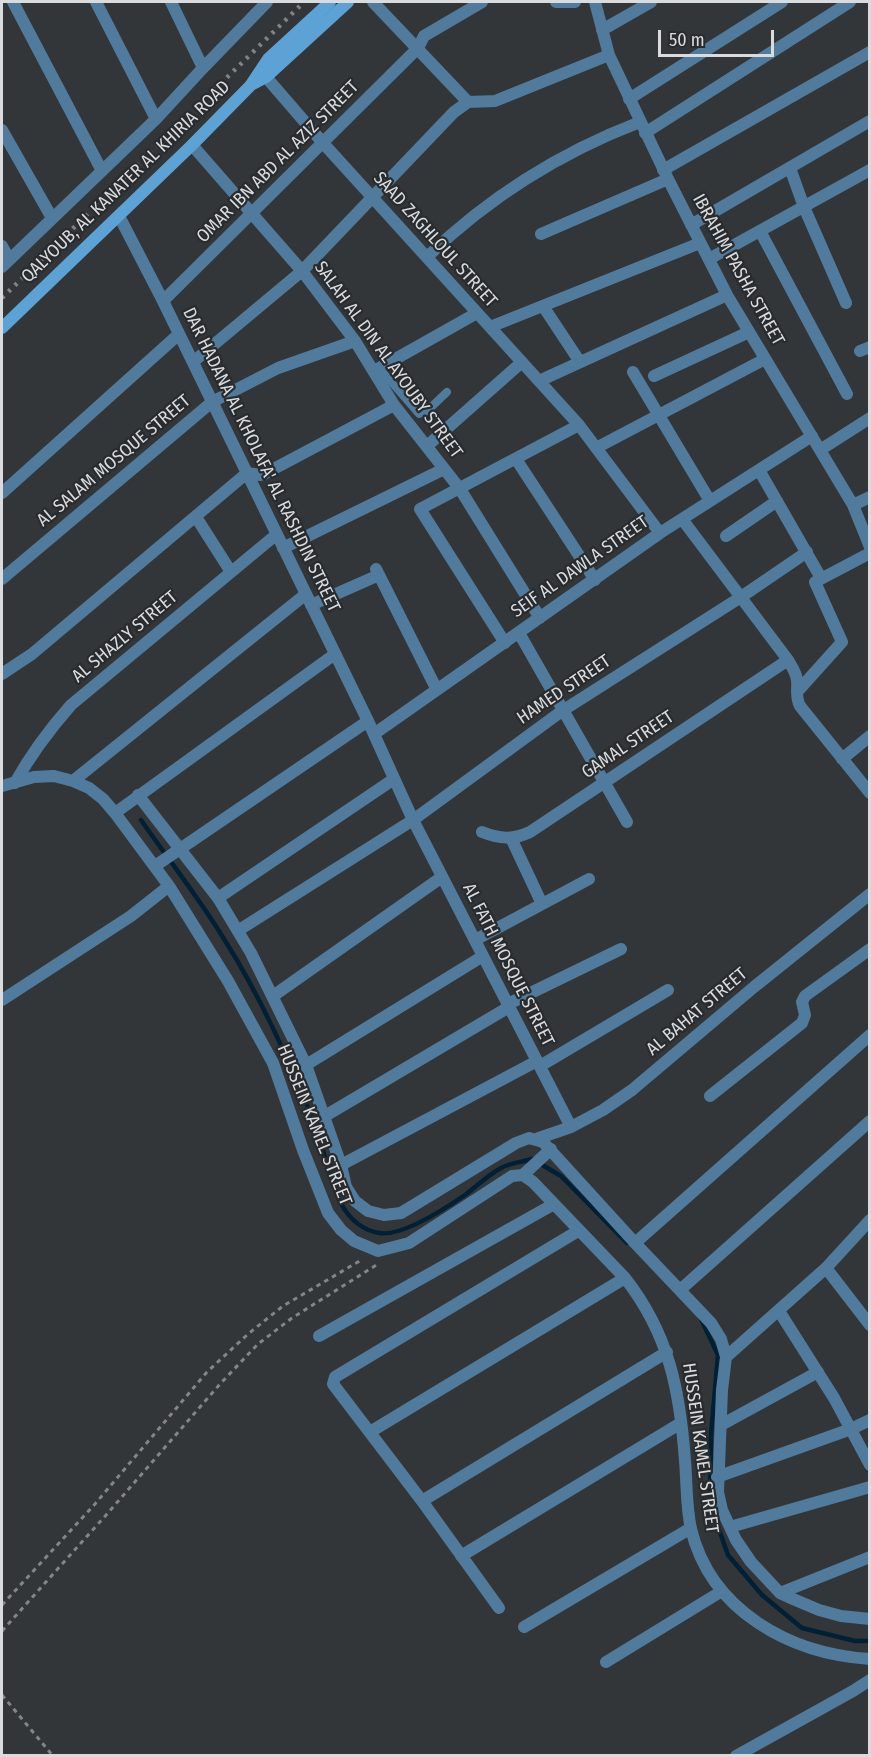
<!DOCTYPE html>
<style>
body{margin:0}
#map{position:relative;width:871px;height:1757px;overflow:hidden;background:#333638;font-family:"Fira Sans Condensed",sans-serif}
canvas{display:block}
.frame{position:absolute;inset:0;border:3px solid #d9dbdd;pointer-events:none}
.scale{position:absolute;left:658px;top:30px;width:116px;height:27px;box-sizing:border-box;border:3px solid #d9dbdd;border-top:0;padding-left:8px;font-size:18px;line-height:21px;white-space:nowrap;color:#d9dbdd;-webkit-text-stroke:4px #292c2e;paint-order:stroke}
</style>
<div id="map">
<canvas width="871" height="1757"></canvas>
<div class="frame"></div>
<div class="scale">50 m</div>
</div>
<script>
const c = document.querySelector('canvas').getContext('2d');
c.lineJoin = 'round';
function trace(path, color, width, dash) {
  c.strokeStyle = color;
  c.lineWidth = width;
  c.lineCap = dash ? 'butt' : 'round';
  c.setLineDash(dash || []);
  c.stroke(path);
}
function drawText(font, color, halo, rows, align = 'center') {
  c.font = font + ' "Fira Sans Condensed",sans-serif';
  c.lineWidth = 4.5;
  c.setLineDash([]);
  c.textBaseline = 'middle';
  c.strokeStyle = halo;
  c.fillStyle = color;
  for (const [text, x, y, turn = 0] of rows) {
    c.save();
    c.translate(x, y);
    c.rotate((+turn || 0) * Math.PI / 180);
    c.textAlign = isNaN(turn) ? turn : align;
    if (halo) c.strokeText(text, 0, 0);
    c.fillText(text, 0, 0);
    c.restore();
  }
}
const stream = new Path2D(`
 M141,820C168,859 199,898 224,939C261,997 288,1059 314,1122C330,1159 330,1224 379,1233C402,1237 446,1208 465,1195C477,1186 488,1175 501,1168C510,1163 522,1162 532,1159L561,1176L627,1243
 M700,1317L718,1355L711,1434L710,1504L728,1555L762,1595L802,1628L855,1641H870`);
const path = new Path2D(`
 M2,1605L95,1504L207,1372L248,1334L283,1306L363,1259
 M2,1631L107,1514L220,1384L258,1344L292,1318L378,1264
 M2,1695L53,1756`);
const lane = new Path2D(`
 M379,368L419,414L426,412L447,392`);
const street = new Path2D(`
 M13,2L102,171
 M96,2L156,119
 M171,2L203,68
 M373,2L468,102
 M556,2H575
 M595,2L609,55L668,179L727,295L853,505L870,547
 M602,30L651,2
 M266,77L323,143L579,425L660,533
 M629,99L782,2
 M468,102L495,101L609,55
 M2,130L52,218
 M645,133L850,2
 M192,145L302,271L355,341L394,405L460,489L540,618
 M790,168L804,207L846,303
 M663,170L870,52
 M119,216L163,301L368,721L413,820L571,1127
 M691,225L870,121
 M760,231L847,394
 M541,234L668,179
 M2,246L9,259
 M427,257C489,197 559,153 640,122
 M709,259L870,170
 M2,267L156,119L203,68L267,2
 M163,301L418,48L424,36L482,2
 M543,306L580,362
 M490,327L700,243
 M860,351L870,347
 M193,362L302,271L454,112L468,102
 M374,371L477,313
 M633,372L710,501
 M654,376L749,332
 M539,381L727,295
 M427,446L522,362
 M596,448L765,359
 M820,450L870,418
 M516,459L595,580
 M759,470L821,578
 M2,493L179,334
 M853,505L870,497
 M196,517L231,572
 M682,519L788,660C792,667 796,672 797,680C798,689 795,697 800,706L870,793
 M726,536L777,501
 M283,548L444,469
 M376,569L437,690
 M2,579L212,402L278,368L355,341
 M311,605L379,575
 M519,633L627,822
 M505,643L420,509L579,425
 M2,674L32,654L247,473L260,475L266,473L394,405
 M797,692L842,642L815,582L870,553
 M374,734L660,533L812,436
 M842,759L870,736
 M73,781L306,594
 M15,783C31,754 49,730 71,705L277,534
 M2,786L34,777L54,776L73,781L89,788L103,799L115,813L169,886L228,981L273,1063L303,1150L328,1213L341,1230L354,1241L378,1251L409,1243L512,1176L523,1175L533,1182L625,1278C669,1334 680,1391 685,1461C687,1484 686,1506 691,1529C711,1611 790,1654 870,1659
 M138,795L218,898L251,953L306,1065L341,1165L346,1187L355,1201L368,1211L384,1215L401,1213L516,1143L529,1138L543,1142L635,1243L711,1323L721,1339L726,1357L722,1390L718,1492L722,1510L736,1540L751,1562L780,1593L793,1599L819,1610L841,1616L870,1619
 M115,813L335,654
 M482,832C500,839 513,840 530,832L788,660
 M511,838L542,904
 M155,866L368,721
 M218,898L394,779
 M239,930L413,820L562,711L741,597L807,552
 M475,940L589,879
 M273,996L442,877
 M2,1000L131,916L169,886
 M508,1004L621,949
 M306,1065L483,956
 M540,1066L668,990
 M710,1096L802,1023L805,1015L802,1002L805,996L870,949
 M325,1116L509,1007
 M536,1139L571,1127L603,1110L632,1090L754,987L870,894
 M341,1165L537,1061
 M523,1175L551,1149
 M635,1243L870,1035
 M826,1268L870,1325
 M680,1290L870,1121
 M779,1311L834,1398L870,1465
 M319,1336L554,1204
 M726,1357L826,1268L870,1220
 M721,1425L818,1372
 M370,1432L625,1278
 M717,1477L851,1429L870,1420
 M422,1501L667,1352
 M730,1527L870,1487
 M461,1556L681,1423
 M780,1593L870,1557
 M499,1608L422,1501L333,1384L335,1377L578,1231
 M524,1627L691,1528
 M606,1662L722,1591
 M736,1756L853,1691L870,1680`);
const secondary = new Path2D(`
 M251,85L266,77L348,2
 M2,328L192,145L250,86L268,59L330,2`);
const rail = new Path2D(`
 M2,298L304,2`);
const streetNames = [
 ["OMAR IBN ABD AL AZIZ STREET",278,162,-45],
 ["QALYOUB, AL KANATER AL KHIRIA ROAD",126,182,-44],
 ["SAAD ZAGHLOUL STREET",435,240,48],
 ["IBRAHIM PASHA STREET",738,270,61],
 ["SALAH AL DIN AL AYOUBY STREET",388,360,54],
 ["DAR HADANA AL KHOLAFA' AL RASHDIN STREET",261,460,64],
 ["AL SALAM MOSQUE STREET",114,461,-40],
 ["SEIF AL DAWLA STREET",580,567,-35],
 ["AL SHAZLY STREET",125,637,-40],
 ["HAMED STREET",564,690,-34],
 ["GAMAL STREET",628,745,-34],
 ["AL FATH MOSQUE STREET",508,965,63],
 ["AL BAHAT STREET",697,1012,-40],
 ["HUSSEIN KAMEL STREET",314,1125,68],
 ["HUSSEIN KAMEL STREET",700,1448,82]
];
trace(stream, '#002035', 4.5);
trace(path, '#838587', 3, [4.5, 4.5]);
trace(lane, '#517b9c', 8);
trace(street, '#517b9c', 12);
trace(secondary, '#5ca2d5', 12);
trace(rail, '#818385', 4.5, [3, 6]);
drawText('18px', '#d9dbdd', '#292c2e', streetNames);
</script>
